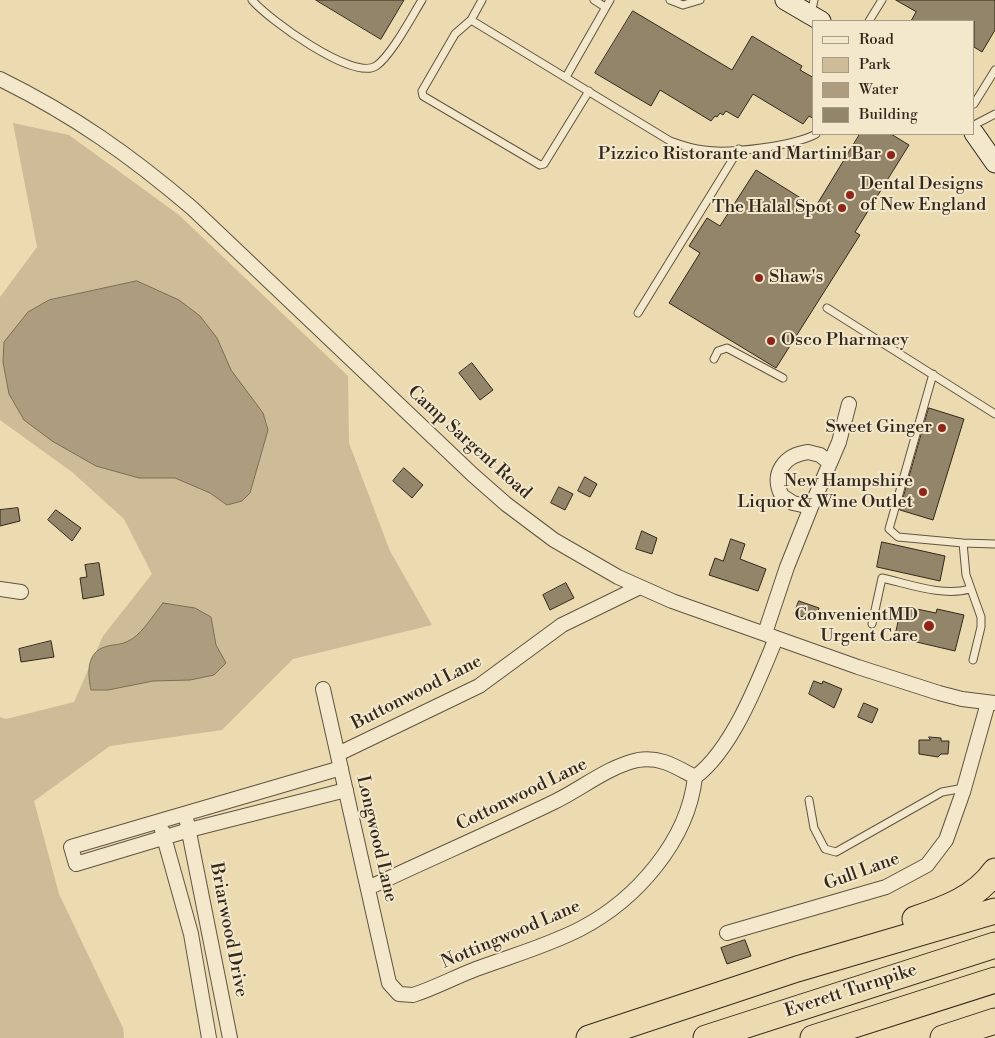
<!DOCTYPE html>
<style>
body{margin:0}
#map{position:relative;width:995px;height:1038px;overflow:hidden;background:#ecdab0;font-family:"Libre Bodoni",serif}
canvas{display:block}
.legend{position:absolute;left:812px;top:20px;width:162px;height:115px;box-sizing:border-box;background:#f3e7cc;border:1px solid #a69b86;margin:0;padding:6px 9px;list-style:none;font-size:15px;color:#33281c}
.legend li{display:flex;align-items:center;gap:10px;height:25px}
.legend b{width:25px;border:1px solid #a69b86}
</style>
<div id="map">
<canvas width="995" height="1038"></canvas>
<ul class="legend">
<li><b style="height:6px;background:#f3e7cc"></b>Road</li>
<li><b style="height:14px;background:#cdbc97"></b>Park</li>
<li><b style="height:14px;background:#ad9d7e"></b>Water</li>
<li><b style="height:14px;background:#938569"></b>Building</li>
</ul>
</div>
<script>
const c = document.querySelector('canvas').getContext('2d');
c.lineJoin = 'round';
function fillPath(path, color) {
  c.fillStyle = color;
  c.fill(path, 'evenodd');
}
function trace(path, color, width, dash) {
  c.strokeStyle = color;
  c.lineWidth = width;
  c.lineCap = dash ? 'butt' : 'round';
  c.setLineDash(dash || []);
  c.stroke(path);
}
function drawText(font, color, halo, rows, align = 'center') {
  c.font = font + ' "Libre Bodoni",serif';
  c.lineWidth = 4;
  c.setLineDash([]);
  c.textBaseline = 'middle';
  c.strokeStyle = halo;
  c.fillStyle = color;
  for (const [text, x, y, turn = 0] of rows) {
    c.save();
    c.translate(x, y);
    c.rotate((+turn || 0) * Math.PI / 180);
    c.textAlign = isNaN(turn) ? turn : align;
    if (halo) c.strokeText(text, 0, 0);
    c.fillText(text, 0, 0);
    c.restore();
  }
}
const green = new Path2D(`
 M13,123L69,135L179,215L348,376L349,443L390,551L432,625L293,659L222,730L110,746L34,801L59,894L123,1028L124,1038H0V717L6,719L74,702L103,636L152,574L124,519L72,472L0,420V297L37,247Z`);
const water = new Path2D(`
 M137,281L179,300L200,316L217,338L231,370L263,413L268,430L250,493L242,501L227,505L210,493L175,478H139L96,466L52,441L24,420L9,394L3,362L4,342L28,312L49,300Z
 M163,603L195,608L211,617L216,645L226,663L214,675L190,680L153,681L108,690H91C88,676 86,655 102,648C113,643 119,647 132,639C144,631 154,614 163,603Z`);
const building = new Path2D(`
 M316,0H404L381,39Z
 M896,0H995V30L982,52L974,47V21H911L916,12Z
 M633,11L732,70L752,36L802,66L800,70L814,78V119L809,116L803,124L753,94L738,118L726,111L723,115L720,113L717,117L715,116L711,121L660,90L651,106L595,73Z
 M860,134H891L909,145L855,232L860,235L776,368L669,303L700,253L689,246L707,218L720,226L756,170L815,207Z
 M472,363L493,390L480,400L459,373Z
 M929,408L964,419L933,520L900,510Z
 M404,468L423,485L412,498L393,481Z
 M585,477L597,484L590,497L578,491Z
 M559,487L573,494L565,510L551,503Z
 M18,508L20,521L0,526V510Z
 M56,510L81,528L72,541L48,520Z
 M642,531L657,538L652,554L636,549Z
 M731,539L745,544L740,559L766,569L758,591L709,575L715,558L723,561Z
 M882,542L945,556L940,581L877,567Z
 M99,563L104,595L83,599L80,578L87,577L85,565Z
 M566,583L574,598L550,610L543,595Z
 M799,601L819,608L815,621L794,614Z
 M902,606L936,613L937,609L964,615L955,651L895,637Z
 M51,641L54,657L21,662L19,649Z
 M814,681L822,684L823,681L842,689L834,708L809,694Z
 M864,703L878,709L872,723L858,717Z
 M929,737L941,738V741H949L948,754H941L938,757L919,754V740H930Z
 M745,940L751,956L727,964L721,948Z`);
const lane = new Path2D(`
 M252,0C268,19 353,81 376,66C391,56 412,16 422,0
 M482,0L471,20L670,141C681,145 693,149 704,150C729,154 794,146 816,134
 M594,0L605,7
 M670,0L683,5L700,0
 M811,14L814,0
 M471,20L455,34L422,91L423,96L540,165L544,164L589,91
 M869,21L882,0
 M566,77L610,0
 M974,104L995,70
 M974,125L995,114
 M827,308L995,414
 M638,313L739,149
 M714,359L718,351L727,348L783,378
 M933,374L889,529L898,537L963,543L995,544
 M963,543L966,575L981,617V627L973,660
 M872,624L882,578C909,584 943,597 970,589
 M809,800L814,828L825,849L836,852L942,792L964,788`);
const street = new Path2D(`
 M0,79C73,115 130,155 192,208L473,475L506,504L554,540L618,577L672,601L858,667L939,693L962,699L995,703
 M808,452L820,455L830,463L811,507L793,503L782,496C770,473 785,455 808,452Z
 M830,463L839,442L849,404
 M0,589L21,592
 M765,633L787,567L811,507
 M323,689L389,983L399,994L413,995C435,988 455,977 476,969C511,956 547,946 580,929C636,900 688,841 695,777C732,750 759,680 776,638
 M338,754L479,686L562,625L640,587
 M341,768L71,847L76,864L189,830L346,790
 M187,822L230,1038
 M162,830L191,934L209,1038
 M368,888C429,859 492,832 554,802C581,789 609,766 638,760C660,756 676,767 695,777
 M727,933L886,887L927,865L946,840L963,792L988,703`);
const secondary = new Path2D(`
 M785,0L821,21
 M974,133L995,163`);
const highway = new Path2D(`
 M915,919C945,909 976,898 995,871
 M589,1038L797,969L995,911
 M706,1038L995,945
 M813,1038L995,980
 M943,1038L995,1021`);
const markers = [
 [891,155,5,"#8f2418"],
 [850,195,5,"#8f2418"],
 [842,208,5,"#8f2418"],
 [759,278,5,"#8f2418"],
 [771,341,5,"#8f2418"],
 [942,428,5,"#8f2418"],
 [923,492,5,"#8f2418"],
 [929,626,6,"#8f2418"]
];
const poiNames = [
 ["Pizzico Ristorante and Martini Bar",881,155],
 ["Dental Designs",860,185,"left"],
 ["of New England",860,206,"left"],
 ["The Halal Spot",832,208],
 ["Shaw's",769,278,"left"],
 ["Osco Pharmacy",781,341,"left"],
 ["Sweet Ginger",932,428],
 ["New Hampshire",913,482],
 ["Liquor & Wine Outlet",913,503],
 ["ConvenientMD",918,616],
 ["Urgent Care",918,637]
];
const streetNames = [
 ["Camp Sargent Road",469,443,42],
 ["Buttonwood Lane",417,693,-27],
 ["Cottonwood Lane",522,795,-26],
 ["Longwood Lane",376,839,77],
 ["Gull Lane",862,872,-20],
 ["Briarwood Drive",228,930,79],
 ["Nottingwood Lane",511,935,-23],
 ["Everett Turnpike",851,991,-18]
];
fillPath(green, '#cdbc97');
fillPath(water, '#ad9d7e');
trace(water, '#7c6e57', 1);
fillPath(building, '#938569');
trace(building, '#33281c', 1);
trace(lane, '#615441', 9);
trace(street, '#615441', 16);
trace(secondary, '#33281c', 21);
trace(highway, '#33281c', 27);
trace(lane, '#f3e7cc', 7);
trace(street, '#f3e7cc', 14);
trace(secondary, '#f3e7cc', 19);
trace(highway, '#ecdab0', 25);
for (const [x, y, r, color] of markers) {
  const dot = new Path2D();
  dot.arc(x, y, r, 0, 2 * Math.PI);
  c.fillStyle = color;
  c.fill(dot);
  trace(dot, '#f3e7cc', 2);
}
drawText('18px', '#33281c', '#f3e7cc', poiNames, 'right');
drawText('18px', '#33281c', '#f3e7cc', streetNames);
</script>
